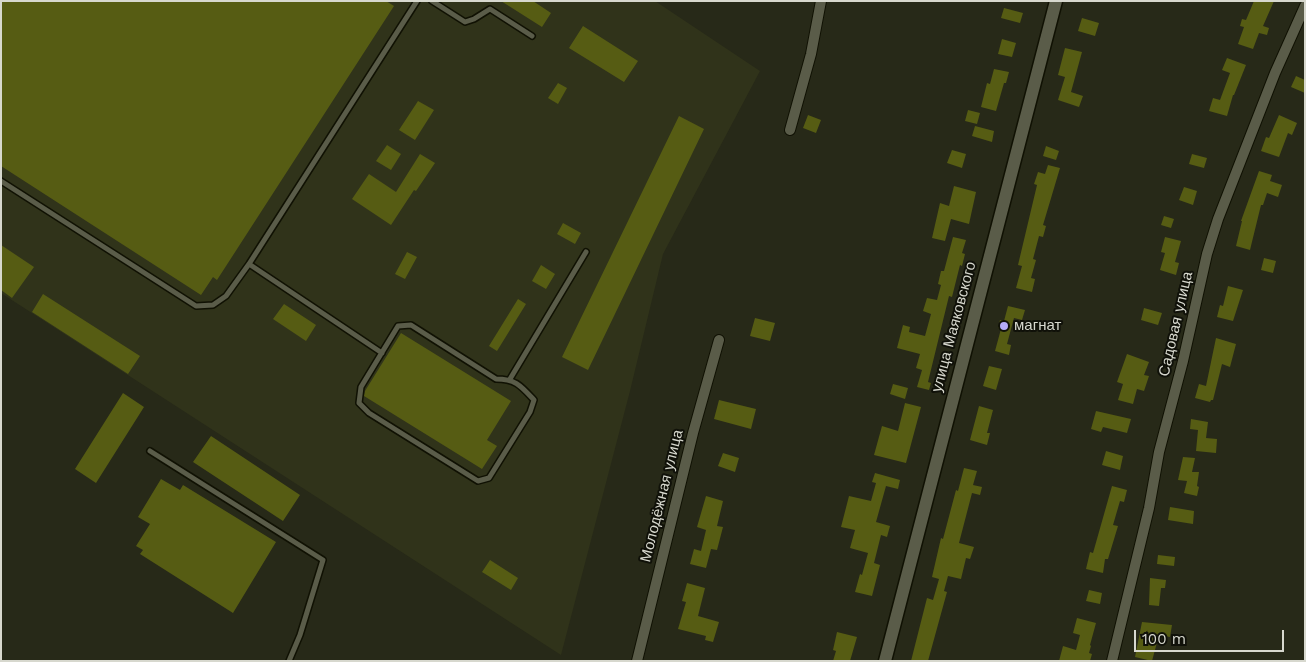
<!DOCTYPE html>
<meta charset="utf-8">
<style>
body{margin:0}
#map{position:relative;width:1306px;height:662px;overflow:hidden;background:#272918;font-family:"Work Sans",sans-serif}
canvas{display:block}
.frame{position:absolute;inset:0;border:2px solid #d7d8ce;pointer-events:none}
.scale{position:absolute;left:1134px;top:630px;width:150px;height:22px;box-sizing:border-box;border:2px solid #d7d8ce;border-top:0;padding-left:6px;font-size:15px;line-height:18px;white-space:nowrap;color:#d7d8ce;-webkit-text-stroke:4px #101109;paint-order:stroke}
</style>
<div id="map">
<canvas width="1306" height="662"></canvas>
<div class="frame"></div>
<div class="scale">100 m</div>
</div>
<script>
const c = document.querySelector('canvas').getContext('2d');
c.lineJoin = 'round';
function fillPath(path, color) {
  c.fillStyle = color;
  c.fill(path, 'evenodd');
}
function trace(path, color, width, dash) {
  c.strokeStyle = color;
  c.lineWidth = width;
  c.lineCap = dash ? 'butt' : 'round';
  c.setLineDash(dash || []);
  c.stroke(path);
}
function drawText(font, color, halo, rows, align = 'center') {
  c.font = font + ' "Work Sans",sans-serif';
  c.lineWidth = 4;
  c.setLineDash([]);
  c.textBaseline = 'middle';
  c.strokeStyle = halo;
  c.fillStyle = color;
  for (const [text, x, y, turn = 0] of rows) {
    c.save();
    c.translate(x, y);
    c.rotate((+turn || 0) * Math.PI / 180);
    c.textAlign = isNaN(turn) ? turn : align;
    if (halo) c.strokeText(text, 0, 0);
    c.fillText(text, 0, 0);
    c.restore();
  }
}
const built = new Path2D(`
 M1,1H655L760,71L663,254L630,391L561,655L1,293Z`);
const building = new Path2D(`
 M1,1H386L394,6L217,280L213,277L201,295L1,166Z
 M501,1H533L551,13L542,27Z
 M1254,1H1274L1263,26L1269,28L1267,35L1259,33L1253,49L1238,44L1244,27L1240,26L1242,19L1246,20Z
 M1004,8L1023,13L1020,23L1001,18Z
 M1082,18L1099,23L1095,36L1078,31Z
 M583,26L638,61L624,82L569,48Z
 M1002,39L1016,43L1012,57L998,54Z
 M1065,48L1082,52L1071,92L1083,96L1079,107L1058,100L1065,77L1058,75Z
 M1227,58L1246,65L1234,95H1233L1227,116L1209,111L1213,98L1220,100L1230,73L1222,70Z
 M994,69L1009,72L1006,83H1004L996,111L981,107L987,83L990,84Z
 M1296,76L1305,80V93L1291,87Z
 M558,83L567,88L558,104L548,98Z
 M418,101L434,110L415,140L399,130Z
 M968,110L980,113L977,124L965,121Z
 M808,115L821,120L816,133L803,128Z
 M1279,115L1297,123L1292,135L1288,133L1279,157L1261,151L1266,137L1269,138Z
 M679,116L704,129L588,370L562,357Z
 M975,126L994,131L992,142L972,136Z
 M387,145L401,154L391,170L376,161Z
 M1046,146L1059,151L1056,160L1043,156Z
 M952,150L966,154L962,168L947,163Z
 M420,154L435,163L416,191L414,190L391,225L352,199L369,174L396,192Z
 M1192,154L1207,158L1204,168L1189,164Z
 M1048,165L1060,168L1043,225L1046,226L1043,237L1039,236L1033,259L1036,260L1031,278L1035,279L1032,292L1016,288L1022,266L1018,265L1037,185L1034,184L1038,172L1045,174Z
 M1259,171L1272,175L1270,181L1282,185L1278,197L1267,193L1263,205H1261L1250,250L1236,246L1242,221H1241Z
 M954,186L976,192L969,224L951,219L945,241L932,238L940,203L949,206Z
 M1184,187L1197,191L1193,205L1179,200Z
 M1164,216L1174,219L1171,228L1161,225Z
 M563,223L581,233L575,244L557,234Z
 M953,237L966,240L962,253L965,254L962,266L960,265L952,297L949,296L928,382L931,383L929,390L917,387L922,370L916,368L920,354L897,348L903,325L910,327L909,332L925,336L931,314L923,311L927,298L937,300L941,285L938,284L941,271H944Z
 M1165,237L1181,241L1175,262L1179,263L1176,275L1160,270L1165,253L1161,252Z
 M1,245L34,267L12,298L1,290Z
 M407,252L417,257L405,279L395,274Z
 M1264,258L1276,261L1273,273L1261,270Z
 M541,265L555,274L546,289L532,281Z
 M1228,286L1243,290L1233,321L1217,317L1220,305L1223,306Z
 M43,294L140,356L128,374L32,312Z
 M518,299L526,304L497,351L489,346Z
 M284,304L316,325L306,341L273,319Z
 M1008,306L1025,310L1022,320L1014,318L1007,344L1011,345L1009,355L995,351L1001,329L998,328L1000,320L1004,321Z
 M1144,308L1162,313L1158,325L1141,320Z
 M755,318L775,323L770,341L750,336Z
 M401,333L511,401L487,440L497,446L482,469L364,396L365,391Z
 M1216,338L1236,344L1230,367L1222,364L1213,400H1211L1210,402L1195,398L1199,384L1206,386Z
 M1127,354L1149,362L1144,375L1149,376L1144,391L1137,389L1133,404L1118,400L1123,384L1117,382Z
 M989,366L1002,369L996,390L983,386Z
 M893,384L908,388L905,399L890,394Z
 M123,393L144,407L96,483L75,469Z
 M719,400L756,409L751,429L714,419Z
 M905,403L921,407L906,463L874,455L882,426L898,431Z
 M979,406L993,410L987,433H990L987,445L970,440Z
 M1096,411L1131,419L1127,433L1103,427L1101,432L1091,429Z
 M1191,419L1208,422L1206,438L1217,439L1216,453L1196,451L1198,430L1190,429Z
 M211,436L300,495L283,521L193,462Z
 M1106,451L1123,456L1120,470L1102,465Z
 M723,453L739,458L735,472L718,466Z
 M1183,457L1195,458L1192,472H1199L1197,486L1199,487L1197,496L1184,493L1187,481L1178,480Z
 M964,468L977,471L973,485L982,487L980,495L972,493L959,543L974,547L970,559L966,558L961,579L948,576L944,591L947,592L928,661H911L927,598L933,600L939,579L932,577L941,538L943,539L956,490L958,491Z
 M875,473L900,480L898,489L886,486L876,522L890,526L887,537L881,535L874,563L880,565L872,596L855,592L860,574L862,575L868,553L850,548L855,530L841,527L849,496L871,501L876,483L872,482Z
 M161,479L180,490L183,485L276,542L233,613L140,554L143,550L136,546L150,524L138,517Z
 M1112,486L1127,490L1124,502L1120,501L1113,525L1118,526L1108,559H1105L1103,573L1086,569L1090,552L1093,553Z
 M706,496L723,501L717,526L723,527L717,550L711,549L706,568L690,564L694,549L701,551L706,530L697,527Z
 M1170,507L1194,511L1193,524L1168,520Z
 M1158,555L1175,557L1174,566L1157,564Z
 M490,560L518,578L511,590L482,572Z
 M1150,578L1166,580L1165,588H1161L1159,606L1149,605Z
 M687,583L705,588L698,616L719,622L713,642L705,640L706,636L678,629L686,602L682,601Z
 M1089,590L1102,593L1100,604L1086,601Z
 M1077,618L1096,623L1090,645L1091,646L1089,653L1092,654L1090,661H1059L1063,646L1076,650L1080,635L1073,633Z
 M1142,622L1172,625L1170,637L1159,635L1152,661L1135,657Z
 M837,632L857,637L850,661H833L836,651L833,650Z`);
const service = new Path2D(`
 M432,1L465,22L474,19L490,9L532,36
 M1,181L196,306L213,305L226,296L249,264L417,1
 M249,264L382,353
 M411,325L496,379C516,379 521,386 534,400L530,412L489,478L478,481L369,413L359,403L361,387L398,326Z
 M510,379L586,252
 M150,451L323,560L300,635L289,661`);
const minor = new Path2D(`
 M790,130L811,54L821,1
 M637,661L693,433L719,340
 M1112,661L1149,508L1159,452L1183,361L1207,254L1218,219L1275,73L1305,6`);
const tertiary = new Path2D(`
 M885,661L1056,1`);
const markers = [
 [1004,326,5,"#b5acf8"]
];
const streetNames = [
 ["Садовая улица",1176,324,-77],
 ["улица Маяковского",954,327,-75],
 ["Молодёжная улица",662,496,-76]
];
const poiNames = [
 ["магнат",1014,326]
];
fillPath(built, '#30331a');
fillPath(building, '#565c13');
trace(service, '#101103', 8);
trace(minor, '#101103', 12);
trace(tertiary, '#101103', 15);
trace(service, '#5a5c49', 5);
trace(minor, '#5a5c49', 10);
trace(tertiary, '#5a5c49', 12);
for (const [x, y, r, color] of markers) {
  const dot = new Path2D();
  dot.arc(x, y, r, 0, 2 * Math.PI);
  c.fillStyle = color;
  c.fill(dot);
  trace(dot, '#101109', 2);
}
drawText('15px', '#d7d8ce', '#101109', streetNames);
drawText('15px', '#d7d8ce', '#101109', poiNames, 'left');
</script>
